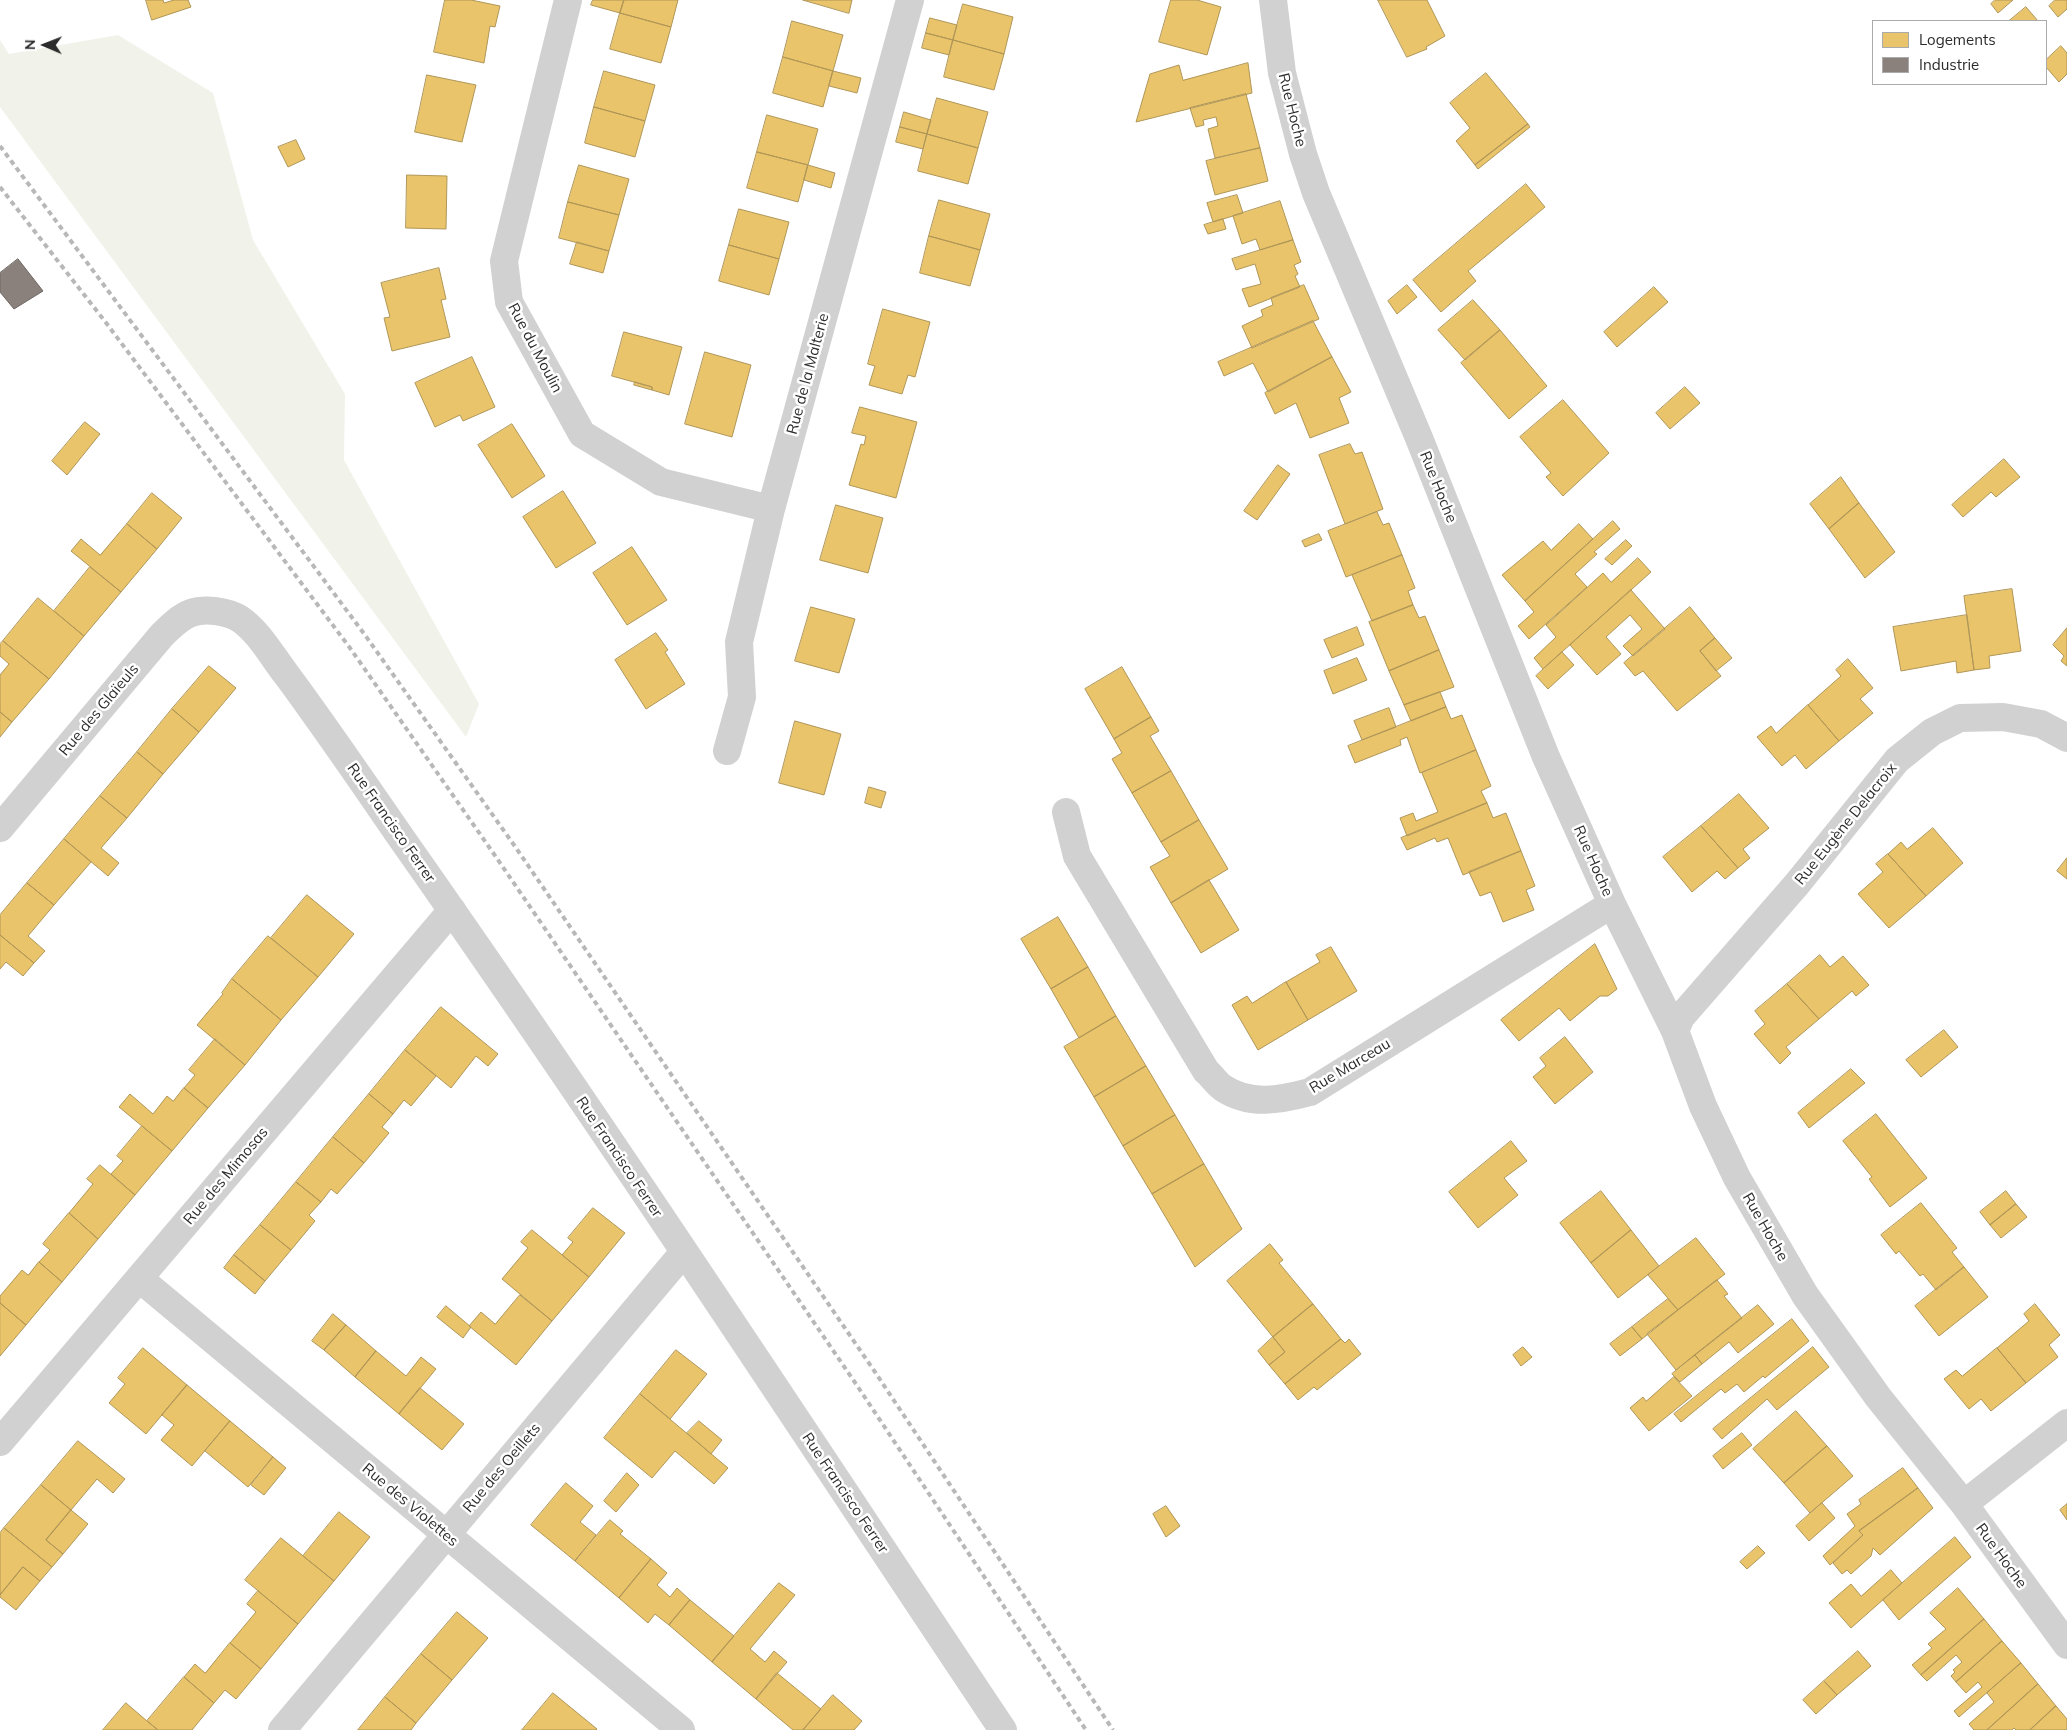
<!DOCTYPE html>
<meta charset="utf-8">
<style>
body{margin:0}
#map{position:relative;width:2067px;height:1730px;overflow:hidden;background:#fff;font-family:Mulish,sans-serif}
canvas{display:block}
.legend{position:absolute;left:1872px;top:20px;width:175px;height:65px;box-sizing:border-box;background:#fff;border:1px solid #ababab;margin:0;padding:6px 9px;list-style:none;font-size:15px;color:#2c2c2c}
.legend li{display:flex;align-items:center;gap:10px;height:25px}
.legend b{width:25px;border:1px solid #ababab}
.north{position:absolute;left:20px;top:20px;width:50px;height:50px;-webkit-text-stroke:4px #fff;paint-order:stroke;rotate:271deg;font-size:14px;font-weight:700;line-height:20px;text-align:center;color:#2c2c2c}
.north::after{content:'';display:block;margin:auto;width:18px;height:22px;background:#2c2c2c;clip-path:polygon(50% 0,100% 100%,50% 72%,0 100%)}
</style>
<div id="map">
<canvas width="2067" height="1730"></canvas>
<ul class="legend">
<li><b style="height:14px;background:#e9c46a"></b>Logements</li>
<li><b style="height:14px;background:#8a817c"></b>Industrie</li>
</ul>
<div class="north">N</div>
</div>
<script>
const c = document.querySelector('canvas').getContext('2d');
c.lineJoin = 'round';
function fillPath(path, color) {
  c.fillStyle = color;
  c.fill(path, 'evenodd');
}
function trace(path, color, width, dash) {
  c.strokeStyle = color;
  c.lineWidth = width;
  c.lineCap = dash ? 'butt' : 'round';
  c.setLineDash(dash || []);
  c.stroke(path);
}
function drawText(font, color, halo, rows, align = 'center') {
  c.font = font + ' Mulish,sans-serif';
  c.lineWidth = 5;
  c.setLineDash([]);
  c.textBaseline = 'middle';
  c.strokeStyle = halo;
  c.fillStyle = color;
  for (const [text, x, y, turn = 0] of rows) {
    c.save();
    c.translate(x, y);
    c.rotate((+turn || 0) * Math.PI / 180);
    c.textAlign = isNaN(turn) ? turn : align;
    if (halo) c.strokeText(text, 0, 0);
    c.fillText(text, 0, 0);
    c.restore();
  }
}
const green = new Path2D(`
 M118,35L213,93L253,240L345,394L344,460L479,704L466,737L0,107V40L9,54Z`);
const homes = new Path2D(`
 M146,0H163L164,3L174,0H188L191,7L152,20Z
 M445,0H471L500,6L495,27L490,26L484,63L434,52Z
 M593,0H624L620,13L591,5Z
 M624,0H678L671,27L620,13Z
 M803,0H852L849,13Z
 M1171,0H1197L1221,7L1207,55L1159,42Z
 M1378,0H1427L1445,36L1426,47L1427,49L1407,57Z
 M1995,0H2013L1998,13L1991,4Z
 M2055,0H2067V9L2058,17L2049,6Z
 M963,4L1013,17L1004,54L953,40Z
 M2026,7L2038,21H2009Z
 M620,13L671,27L661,63L610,49Z
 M930,18L957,25L953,40L926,33Z
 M792,21L843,35L833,71L783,57Z
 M926,33L953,40L949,55L922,48Z
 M953,40L1004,54L994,90L944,77Z
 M2061,46L2067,53V74L2059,82L2046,67V60Z
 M783,57L833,71L823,107L773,93Z
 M1248,63L1252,93L1136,122L1150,74L1179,65L1183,80Z
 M604,71L655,85L645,121L594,107Z
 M833,71L861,78L857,93L829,86Z
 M1486,73L1528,124L1475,165L1456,141L1470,128L1450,103Z
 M427,75L476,85L462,142L415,132Z
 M1246,94L1260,148L1215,158L1208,129L1218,126L1216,117L1203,120L1204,125L1196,127L1190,108Z
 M937,98L988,112L978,148L927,134Z
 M594,107L645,121L635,157L585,143Z
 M904,112L931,120L927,134L900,127Z
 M767,115L818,129L808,165L757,152Z
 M1528,124L1530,127L1478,169L1475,165Z
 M900,127L927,134L923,149L896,142Z
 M927,134L978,148L968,184L918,171Z
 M296,140L305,159L288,167L278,147Z
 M1260,148L1268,181L1215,195L1206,161Z
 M757,152L808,165L798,202L747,188Z
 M579,165L629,179L619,215L568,202Z
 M808,165L835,173L831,188L804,180Z
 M407,175L447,176L446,229L406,228Z
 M1526,184L1545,207L1468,271L1476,281L1441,312L1413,280Z
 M1237,195L1243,213L1213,222L1207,203Z
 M939,200L990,214L980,250L929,236Z
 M1280,201L1293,240L1260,250L1256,239L1242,244L1233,216Z
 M568,202L619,215L609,251L559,238Z
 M739,209L789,222L779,259L729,245Z
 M1223,219L1226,229L1208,234L1204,225Z
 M929,236L980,250L970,286L920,273Z
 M1293,240L1301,262L1294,265L1298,274L1295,276L1300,287L1249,307L1242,289L1261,284L1255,264L1236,270L1232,259Z
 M577,242L609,251L603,273L570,264Z
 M729,245L779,259L769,295L719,281Z
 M439,268L446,299L441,300L450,337L392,351L384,318L390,317L381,283Z
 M1304,285L1319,319L1252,348L1242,326L1263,316L1261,310L1273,305L1271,298Z
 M1407,285L1417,297L1397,314L1388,301Z
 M1654,287L1668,302L1617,347L1604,332Z
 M1473,300L1500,330L1465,360L1438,330Z
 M883,309L930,322L915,377L908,375L902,394L869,385L875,366L868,364Z
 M1313,321L1332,357L1268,392L1253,363L1224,376L1218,362Z
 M1500,330L1547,386L1509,419L1461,363Z
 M624,332L682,347L669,395L652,390V387L612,376Z
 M705,352L751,365L732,437L685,424Z
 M472,357L495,407L463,421L460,415L435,427L415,383Z
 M1332,357L1351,392L1339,398L1349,423L1310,438L1296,403L1275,414L1265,393Z
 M635,382L652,387V390L634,385Z
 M1685,387L1700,403L1670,429L1656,413Z
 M1563,400L1609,453L1563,496L1546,477L1551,473L1520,437Z
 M860,407L917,422L896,498L849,485L861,444L864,445L866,436L852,433Z
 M85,422L100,434L67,475L52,461Z
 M512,424L545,476L512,498L478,445Z
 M1350,444L1355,454L1362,452L1383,509L1345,524L1319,455Z
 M2004,459L2020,477L1996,497L1991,492L1963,517L1952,505Z
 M1278,465L1290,474L1257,520L1244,511Z
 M1841,477L1859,503L1829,529L1810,504Z
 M563,491L596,543L556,568L523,517Z
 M152,493L182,518L157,549L127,524Z
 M1859,503L1895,552L1865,578L1829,529Z
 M836,505L883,518L868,573L820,560Z
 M1377,512L1383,525L1389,523L1402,555L1346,577L1328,531Z
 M1613,521L1620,529L1594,552L1597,554L1575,574L1587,587L1529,639L1518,626L1534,612L1525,601Z
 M127,524L157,549L121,592L71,551L81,539L100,555Z
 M1579,524L1593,539L1525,601L1502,575L1543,541L1551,550Z
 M1319,534L1322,540L1305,547L1302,541Z
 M1626,540L1632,546L1612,565L1605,559Z
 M632,547L667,600L627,625L593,573Z
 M1402,555L1415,588L1408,591L1413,605L1372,621L1352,575Z
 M1638,558L1651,572L1543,669L1534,658L1556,637L1546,625L1603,573L1611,582Z
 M90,567L121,592L84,636L54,611Z
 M2012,589L2021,651L1989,656L1990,668L1974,670L1964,596Z
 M1631,590L1665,629L1633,656L1623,646L1642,629L1630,615L1606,637L1621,654L1597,675L1570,645Z
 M38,598L84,636L49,679L3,641Z
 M1413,605L1419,618L1425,616L1439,650L1389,671L1369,622Z
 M811,607L855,619L839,673L795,661Z
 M1690,607L1715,638L1700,651L1721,676L1677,711L1643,671L1635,676L1624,663Z
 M1967,615L1974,670L1957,673L1956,661L1901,671L1893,627Z
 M1357,627L1364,645L1332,658L1324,640Z
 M2067,628V666L2061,661L2064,656L2053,645Z
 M656,633L668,650L665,652L685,684L646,709L615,660Z
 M1715,638L1732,658L1716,671L1700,651Z
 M3,641L49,679L12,722L0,712V675L9,664L0,656V644Z
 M1439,650L1454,687L1404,705L1389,671Z
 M1562,652L1574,665L1548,689L1536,676Z
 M1357,658L1367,680L1333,694L1324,671Z
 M1848,659L1873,688L1860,699L1873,713L1839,741L1808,705L1841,676L1836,670Z
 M209,666L236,688L199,732L172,709Z
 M1122,667L1151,717L1114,739L1085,689Z
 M1440,692L1446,707L1411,721L1404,705Z
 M1808,705L1839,741L1806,769L1795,755L1782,766L1757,737L1771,726L1776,733Z
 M1446,707L1451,719L1462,715L1476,750L1420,773L1407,737L1400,740L1401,745L1355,763L1348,746Z
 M1389,708L1396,727L1362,740L1354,721Z
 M172,709L199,732L163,774L137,752Z
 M0,712L12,722L0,737Z
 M1151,717L1159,731L1150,736L1171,771L1132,793L1112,759L1122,753L1114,739Z
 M795,721L841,734L824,795L779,783Z
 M1476,750L1491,786L1481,791L1487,803L1407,836L1400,818L1413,813L1416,821L1438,812L1422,773Z
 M137,752L163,774L127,818L100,796Z
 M1171,771L1199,820L1161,842L1132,793Z
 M869,787L886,792L881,808L865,803Z
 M1739,794L1769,828L1743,849L1750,858L1738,868L1701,826Z
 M100,796L127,818L101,848L119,863L108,876L64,839Z
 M1487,803L1493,818L1506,813L1521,851L1463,875L1448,838L1437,842L1435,838L1407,850L1401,838Z
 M1199,820L1228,869L1171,903L1150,867L1170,856L1161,842Z
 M1701,826L1738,868L1725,879L1717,871L1692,892L1663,857Z
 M1933,828L1963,863L1926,896L1888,854L1901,842L1907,849Z
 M64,839L91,862L54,905L27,883Z
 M1521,851L1535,886L1526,890L1534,910L1503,922L1491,892L1480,896L1469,872Z
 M1888,854L1926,896L1889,928L1858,894L1883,872L1876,864Z
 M2067,858V879L2057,871Z
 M1209,880L1239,930L1201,953L1171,903Z
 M27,883L54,905L28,936L45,951L34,963L0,935V915Z
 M307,895L354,934L318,977L271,938Z
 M1058,917L1088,967L1051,989L1021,939Z
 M0,935L34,963L23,976L6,962L0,969Z
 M268,936L318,977L281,1020L232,979Z
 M1595,944L1617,989L1608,996H1600L1570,1021L1559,1008L1519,1041L1501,1020Z
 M1331,947L1357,991L1308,1020L1286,982L1320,962L1316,955Z
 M1820,955L1830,967L1843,956L1869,985L1856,996L1852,991L1819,1019L1787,984Z
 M1088,967L1116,1016L1079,1038L1051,989Z
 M232,979L281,1020L245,1065L197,1025L223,994L222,993Z
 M1286,982L1308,1020L1258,1050L1232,1005L1247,996L1252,1003Z
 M1787,984L1819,1019L1786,1047L1791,1053L1780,1064L1754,1034L1765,1024L1755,1011Z
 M441,1007L498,1054L488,1066L476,1056L451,1088L405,1050Z
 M1116,1016L1146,1066L1094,1097L1064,1047Z
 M1944,1030L1958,1047L1921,1077L1906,1060Z
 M1565,1037L1593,1072L1555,1104L1533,1077L1546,1066L1540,1058Z
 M215,1039L245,1065L208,1108L184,1088L195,1075L189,1070Z
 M405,1050L436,1076L411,1106L404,1100L393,1114L369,1094Z
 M1146,1066L1175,1115L1123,1146L1094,1097Z
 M1851,1069L1865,1083L1809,1128L1798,1113Z
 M184,1088L208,1108L172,1151L119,1107L130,1094L153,1114L167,1096L173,1101Z
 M369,1094L393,1114L382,1127L389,1133L364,1163L333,1137Z
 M1876,1114L1927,1178L1890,1207L1869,1179L1872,1177L1843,1141Z
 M1175,1115L1204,1164L1152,1194L1123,1146Z
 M142,1126L172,1151L135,1195L111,1174L123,1161L117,1156Z
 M333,1137L364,1163L337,1194L331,1189L321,1202L296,1182Z
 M1511,1141L1527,1161L1504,1178L1518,1195L1478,1228L1449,1192Z
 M1204,1164L1242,1229L1195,1267L1152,1194Z
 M100,1165L135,1195L98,1239L69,1213L93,1184L87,1179Z
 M296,1182L321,1202L309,1215L315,1221L291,1250L260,1225Z
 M1601,1191L1631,1230L1591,1263L1560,1223Z
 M2006,1191L2016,1204L1990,1225L1980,1212Z
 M1921,1203L1957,1248L1952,1252L1964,1267L1936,1290L1923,1274L1920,1276L1899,1251L1896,1254L1881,1235Z
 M2016,1204L2027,1217L2001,1238L1990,1225Z
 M593,1208L625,1233L589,1277L562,1255L573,1242L568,1238Z
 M69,1213L98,1239L62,1282L39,1262L50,1250L43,1244Z
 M260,1225L291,1250L265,1281L234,1255Z
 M532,1230L589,1277L552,1321L502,1279L528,1248L521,1242Z
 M1631,1230L1659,1266L1618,1298L1591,1263Z
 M1696,1238L1725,1274L1678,1310L1648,1275Z
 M1270,1244L1283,1260L1279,1263L1313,1304L1273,1337L1227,1281Z
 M234,1255L265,1281L255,1294L224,1268Z
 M39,1262L62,1282L26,1325L0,1303V1296L22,1270L28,1275Z
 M1964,1267L1988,1297L1939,1336L1915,1306Z
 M1717,1280L1728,1294L1724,1296L1742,1318L1676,1370L1647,1334Z
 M520,1295L552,1321L516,1365L469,1326L481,1312L495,1324Z
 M1668,1299L1678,1310L1642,1339L1632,1327Z
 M0,1303L26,1325L0,1356Z
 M1313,1304L1341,1339L1285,1384L1269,1365L1285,1352L1273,1337Z
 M2035,1304L2060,1335L2049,1345L2058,1357L2026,1383L1997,1348L2029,1321L2024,1314Z
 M1758,1305L1774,1324L1738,1353L1729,1342L1702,1364L1695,1355Z
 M446,1306L471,1327L463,1338L437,1317Z
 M333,1314L346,1325L324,1350L312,1341Z
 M1792,1319L1809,1341L1765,1378L1763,1376L1744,1392L1737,1384L1725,1393L1721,1389L1681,1422L1674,1414Z
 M346,1325L376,1351L355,1377L324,1350Z
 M1632,1327L1642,1339L1620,1356L1610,1344Z
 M1273,1337L1285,1352L1269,1365L1258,1351Z
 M1341,1339L1345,1343L1349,1339L1361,1354L1317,1390L1314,1387L1298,1400L1285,1384Z
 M1523,1347L1532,1357L1521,1366L1513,1355Z
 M1813,1347L1829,1367L1777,1410L1767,1399L1722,1439L1713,1429Z
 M143,1348L187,1385L146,1434L109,1403L125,1384L118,1378Z
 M1997,1348L2026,1383L1991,1411L1981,1399L1969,1409L1944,1379L1956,1370L1962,1376Z
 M676,1350L707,1374L670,1419L640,1394Z
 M376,1351L406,1376L421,1357L436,1369L399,1414L355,1377Z
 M1695,1355L1702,1364L1680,1382L1672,1374Z
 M1674,1377L1692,1396L1649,1431L1630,1408L1643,1397L1646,1401Z
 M187,1385L230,1421L192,1466L161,1440L174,1425L162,1415Z
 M420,1388L464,1424L442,1450L399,1414Z
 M640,1394L728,1468L714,1484L675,1451L652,1478L604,1438Z
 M1796,1411L1827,1446L1784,1483L1753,1449Z
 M230,1421L273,1457L248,1487L205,1451Z
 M699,1421L722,1440L711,1454L687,1433Z
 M1742,1433L1752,1445L1723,1469L1713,1456Z
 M78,1441L125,1479L113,1493L97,1479L71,1510L41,1485Z
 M1827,1446L1853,1476L1810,1513L1784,1483Z
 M273,1457L286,1468L264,1495L251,1485Z
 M1903,1468L1918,1488L1859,1531L1863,1535L1830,1565L1823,1556L1855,1526L1847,1514L1861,1504L1859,1500Z
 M627,1473L639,1485L616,1512L604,1501Z
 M566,1483L593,1506L580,1522L596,1535L575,1561L531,1525Z
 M41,1485L71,1510L46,1540L63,1554L52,1567L4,1528Z
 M1918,1488L1933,1508L1880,1555L1873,1548L1871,1556L1851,1574L1847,1570L1842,1574L1833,1563L1863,1535L1859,1531Z
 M1822,1503L1835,1518L1809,1541L1796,1526Z
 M2067,1504V1520L2060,1510Z
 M1166,1506L1180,1526L1166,1537L1153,1514Z
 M71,1510L88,1524L63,1554L46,1540Z
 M339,1512L370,1537L334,1581L303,1556Z
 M610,1520L623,1531L620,1534L651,1559L619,1598L575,1561Z
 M4,1528L52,1567L40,1581L23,1567L0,1595V1533Z
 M1955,1537L1971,1557L1899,1620L1883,1600Z
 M281,1538L334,1581L298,1624L245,1580Z
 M1758,1546L1765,1553L1747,1569L1740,1562Z
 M651,1559L667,1573L657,1585L670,1597L677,1588L690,1600L669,1625L655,1614L648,1623L619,1598Z
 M23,1567L40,1581L16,1610L0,1597V1595Z
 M1891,1570L1902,1583L1851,1628L1829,1603L1851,1584L1861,1596Z
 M779,1583L795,1595L750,1649L765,1662L774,1651L787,1662L756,1699L712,1662Z
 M1958,1588L1984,1619L1921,1675L1912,1665L1932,1648L1928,1644L1946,1629L1930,1613Z
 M258,1591L298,1624L261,1669L230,1643L256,1612L247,1604Z
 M690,1600L734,1636L712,1662L669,1625Z
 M457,1612L488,1638L452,1680L421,1654Z
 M1984,1619L2002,1641L1956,1682L1951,1676L1955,1672L1953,1670L1962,1662L1956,1655L1927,1681L1921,1675Z
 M2002,1641L2021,1663L1959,1717L1954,1711L1982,1687L1978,1682L1966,1693L1956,1682Z
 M230,1643L261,1669L236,1699L225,1690L214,1703L184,1677L195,1664L205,1673Z
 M1858,1651L1871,1666L1837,1695L1824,1681Z
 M421,1654L452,1680L416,1723L385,1697Z
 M2021,1663L2038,1684L1987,1730H1974L1969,1724L1994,1702L1987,1693Z
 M777,1673L821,1709L803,1730H793L756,1699Z
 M184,1677L214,1703L192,1730H158L147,1721Z
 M1824,1681L1837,1695L1816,1714L1803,1700Z
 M2038,1684L2056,1706L2030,1730H2016L2014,1728L2012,1730H1987Z
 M553,1693L597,1729L596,1730H522Z
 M833,1695L862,1721L854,1730H803Z
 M385,1697L416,1723L411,1730H358Z
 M126,1703L147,1721L158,1730H103Z
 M2056,1706L2067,1719V1730H2030Z`);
const industry = new Path2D(`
 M18,259L43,291L14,309L0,292V273Z`);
const street = new Path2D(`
 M568,0L504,261L509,302L582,434L661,482L771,509
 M1273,0L1282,73L1303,154L1316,193L1419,438L1546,757L1612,904L1675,1031L1703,1106L1737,1178L1805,1295L1878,1397L1964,1504L2067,1645
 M727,751L742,697L739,642L771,509L910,0
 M1066,812L1077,856L1206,1071C1212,1076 1217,1084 1223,1088C1250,1106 1280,1100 1310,1092L1612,904
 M0,828L162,635C170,627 180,617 191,613C205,608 227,611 240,619C259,632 272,656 286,674C326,728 364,784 402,839C608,1132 804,1432 1003,1730
 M1675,1031L1681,1017L1797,884L1897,760L1932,732L1960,718L2003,717L2041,724L2067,738
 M140,1279L681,1730
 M0,1442L452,910
 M1964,1504L2067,1423
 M282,1730L684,1252`);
const rail = new Path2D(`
 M0,146L365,635L514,845L875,1372L1113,1730
 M0,187L107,324L350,648L496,857L856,1384L1086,1730`);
const streetNames = [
 ["Rue Hoche",1292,110,76],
 ["Rue du Moulin",535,348,62],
 ["Rue de la Malterie",808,374,-75],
 ["Rue Hoche",1438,487,68],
 ["Rue des Glaïeuls",99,710,-50],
 ["Rue Francisco Ferrer",391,823,55],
 ["Rue Eugène Delacroix",1846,824,-51],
 ["Rue Hoche",1593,861,66],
 ["Rue Marceau",1350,1066,-31],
 ["Rue Francisco Ferrer",619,1157,56],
 ["Rue des Mimosas",226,1176,-50],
 ["Rue Hoche",1765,1227,60],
 ["Rue des Oeillets",502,1468,-50],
 ["Rue Francisco Ferrer",845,1493,56],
 ["Rue des Violettes",410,1505,40],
 ["Rue Hoche",2001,1556,54]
];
fillPath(green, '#f1f3ea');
fillPath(homes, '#e9c46a');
trace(homes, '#b09657', 1);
fillPath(industry, '#8a817c');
trace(industry, '#6e6864', 1);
trace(street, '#d1d1d1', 28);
trace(rail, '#b8b8b8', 4, [5, 4]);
drawText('15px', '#2c2c2c', '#fff', streetNames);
</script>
